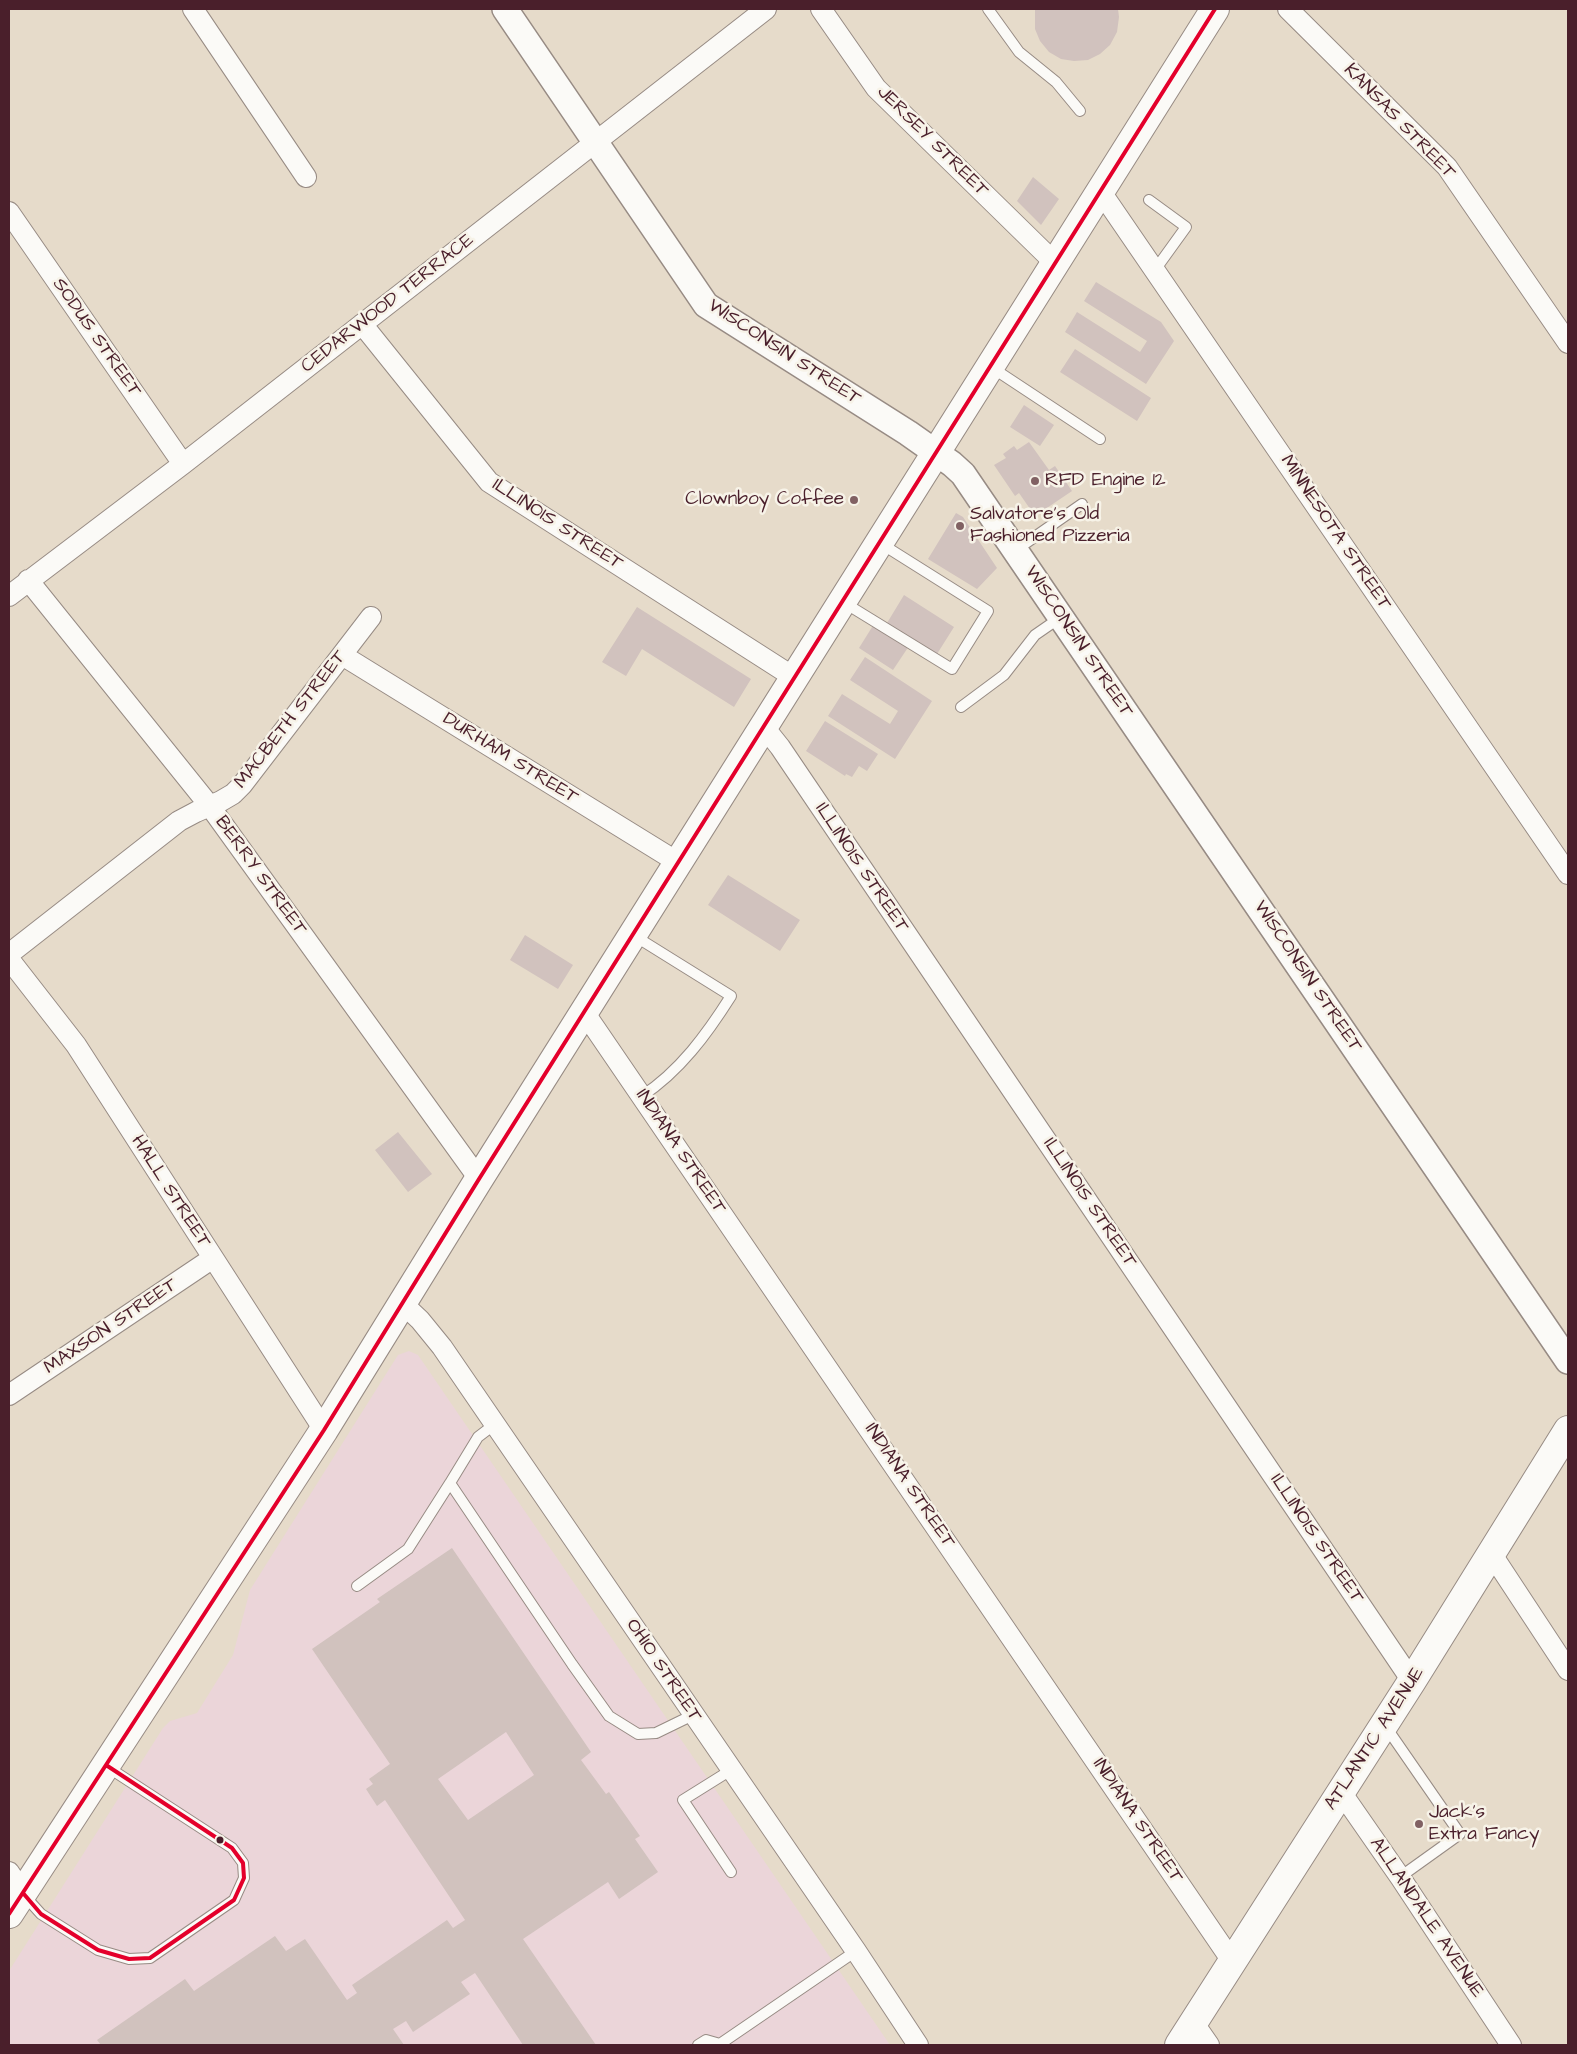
<!DOCTYPE html>
<style>
body{margin:0}
#map{position:relative;width:1577px;height:2054px;overflow:hidden;background:#e6dbca;font-family:"Architects Daughter",sans-serif}
canvas{display:block}
.frame{position:absolute;inset:0;border:10px solid #4a1f2b;pointer-events:none}
</style>
<div id="map">
<canvas width="1577" height="2054"></canvas>
<div class="frame"></div>
</div>
<script>
const c = document.querySelector('canvas').getContext('2d');
c.lineJoin = 'round';
function fillPath(path, color) {
  c.fillStyle = color;
  c.fill(path, 'evenodd');
}
function trace(path, color, width, dash) {
  c.strokeStyle = color;
  c.lineWidth = width;
  c.lineCap = dash ? 'butt' : 'round';
  c.setLineDash(dash || []);
  c.stroke(path);
}
function drawText(font, color, halo, rows, align = 'center') {
  c.font = font + ' "Architects Daughter",sans-serif';
  c.lineWidth = 5;
  c.setLineDash([]);
  c.textBaseline = 'middle';
  c.strokeStyle = halo;
  c.fillStyle = color;
  for (const [text, x, y, turn = 0] of rows) {
    c.save();
    c.translate(x, y);
    c.rotate((+turn || 0) * Math.PI / 180);
    c.textAlign = isNaN(turn) ? turn : align;
    if (halo) c.strokeText(text, 0, 0);
    c.fillText(text, 0, 0);
    c.restore();
  }
}
const built = new Path2D(`
 M409,1351L418,1355L890,2045H9V1971L163,1728L170,1721L197,1713L233,1655L250,1590L398,1355Z`);
const building = new Path2D(`
 M1035,9H1118L1119,17L1117,32L1110,45L1100,54L1088,60L1074,61L1061,59L1049,52L1040,41L1035,29Z
 M1033,177L1059,199L1041,225L1017,201Z
 M1096,282L1161,322L1174,341L1146,384L1065,332L1077,312L1140,352L1147,341L1084,301Z
 M1075,349L1151,398L1137,421L1060,372Z
 M1024,405L1054,425L1040,446L1010,427Z
 M1029,442L1049,470L1055,466L1072,491L1035,516L1019,493L1015,496L994,465L1006,458L1003,454L1014,446L1017,450Z
 M956,513L963,517L997,568L977,589L928,559Z
 M904,595L954,627L937,654L887,623Z
 M637,607L751,679L734,707L642,649L626,676L602,662Z
 M874,624L909,646L893,670L859,648Z
 M865,657L932,701L895,759L828,716L842,694L890,724L898,711L850,680Z
 M825,721L878,754L867,771L859,766L852,777L846,774L845,776L806,751Z
 M728,875L800,920L780,951L708,905Z
 M525,935L573,965L558,989L510,960Z
 M398,1132L432,1174L408,1192L375,1150Z
 M452,1548L591,1752L581,1760L606,1794L609,1792L640,1836L635,1839L658,1872L619,1899L608,1882L523,1939L596,2045H523L475,1973L461,1982L470,1994L413,2032L406,2021L393,2029L404,2045H101L97,2040L185,1979L194,1991L275,1936L286,1951L305,1939L347,2000L357,1993L352,1985L447,1920L453,1928L465,1920L385,1800L377,1806L366,1789L373,1784L369,1779L390,1764L312,1649L380,1602L377,1599ZM506,1732L534,1775L468,1820L438,1779Z`);
const service = new Path2D(`
 M988,9L1019,52L1056,82L1080,111
 M1149,200L1186,227L1155,270
 M991,367L1100,439
 M1016,550L1082,504
 M843,602L952,669L988,611L880,543
 M961,707L1004,675L1035,635L1061,617
 M633,935L731,996C707,1034 680,1071 642,1096
 M495,1424L478,1437L450,1483L572,1664L609,1716L638,1734L656,1733L693,1715
 M357,1586L408,1549L450,1483
 M1386,1727L1460,1834L1400,1877
 M731,1872L683,1800L731,1770
 M23,1894L41,1914L98,1950L129,1959L150,1958L234,1900L244,1878L243,1863L232,1848L106,1766
 M698,2045L706,2040L720,2044L856,1951`);
const minor = new Path2D(`
 M193,9L306,177
 M821,9L876,88L1056,264
 M1288,9L1447,167L1568,343
 M1101,192L1568,874
 M9,212L183,464
 M362,324L489,482L795,678
 M28,580L209,805L479,1179
 M9,596L183,464L766,9
 M342,655L679,863
 M764,727L780,747L1412,1681
 M9,954L179,821L196,812L221,801L233,794L242,785L371,617
 M9,959L76,1045L324,1430
 M584,1012L1232,1961
 M402,1303L420,1320L442,1347L856,1951L918,2045
 M9,1395L213,1258
 M1491,1553L1568,1670
 M1341,1792L1400,1877L1511,2045
 M9,1872L23,1893
 M1193,2022L1209,2045`);
const tertiary = new Path2D(`
 M505,9L706,305L908,433L952,464L963,474L1568,1361`);
const secondary = new Path2D(`
 M1179,2045L1412,1681L1568,1430`);
const primary = new Path2D(`
 M9,1914L324,1430L479,1179L1215,9`);
const bus1 = new Path2D(`
 M23,1893L41,1914L98,1950L129,1959L150,1958L234,1900L244,1878L243,1863L232,1848L106,1765
 M9,1914L324,1430L479,1179L1215,9`);
const markers = [
 [1035,481,5,"#816163"],
 [854,500,5,"#816163"],
 [960,526,5,"#816163"],
 [1419,1824,5,"#816163"],
 [220,1840,4.5,"#4a1f2b"]
];
const streetNames = [
 ["KANSAS STREET",1399,122,46],
 ["JERSEY STREET",932,142,45],
 ["CEDARWOOD TERRACE",388,304,-38],
 ["SODUS STREET",96,338,55],
 ["WISCONSIN STREET",784,353,33],
 ["ILLINOIS STREET",557,525,33],
 ["MINNESOTA STREET",1335,533,56],
 ["WISCONSIN STREET",1078,642,56],
 ["MACBETH STREET",291,720,-52],
 ["DURHAM STREET",510,759,32],
 ["ILLINOIS STREET",861,868,56],
 ["BERRY STREET",260,876,54],
 ["WISCONSIN STREET",1307,977,56],
 ["INDIANA STREET",680,1152,56],
 ["HALL STREET",170,1192,57],
 ["ILLINOIS STREET",1089,1203,56],
 ["MAXSON STREET",111,1327,-34],
 ["INDIANA STREET",909,1486,56],
 ["ILLINOIS STREET",1316,1539,56],
 ["OHIO STREET",663,1671,56],
 ["ATLANTIC AVENUE",1375,1739,-57],
 ["INDIANA STREET",1137,1821,56],
 ["ALLANDALE AVENUE",1426,1918,56]
];
const poiNames = [
 ["RFD Engine 12",1045,481],
 ["Clownboy Coffee",844,500,"right"],
 ["Salvatore's Old",970,515],
 ["Fashioned Pizzeria",970,537],
 ["Jack's",1429,1813],
 ["Extra Fancy",1429,1835]
];
fillPath(built, '#ebd5d9');
fillPath(building, '#d1c2be');
trace(service, '#978b84', 12);
trace(minor, '#978b84', 22);
trace(tertiary, '#978b84', 28);
trace(secondary, '#978b84', 30);
trace(primary, '#978b84', 30);
trace(service, '#fbfaf7', 10);
trace(minor, '#fbfaf7', 20);
trace(tertiary, '#fbfaf7', 25);
trace(secondary, '#fbfaf7', 28);
trace(primary, '#fbfaf7', 28);
trace(bus1, '#e4002b', 4);
for (const [x, y, r, color] of markers) {
  const dot = new Path2D();
  dot.arc(x, y, r, 0, 2 * Math.PI);
  c.fillStyle = color;
  c.fill(dot);
  trace(dot, '#f7f3e8', 2);
}
drawText('19px', '#4a1f2b', '#f7f3e8', streetNames);
drawText('19px', '#4a1f2b', '#f7f3e8', poiNames, 'left');
</script>
